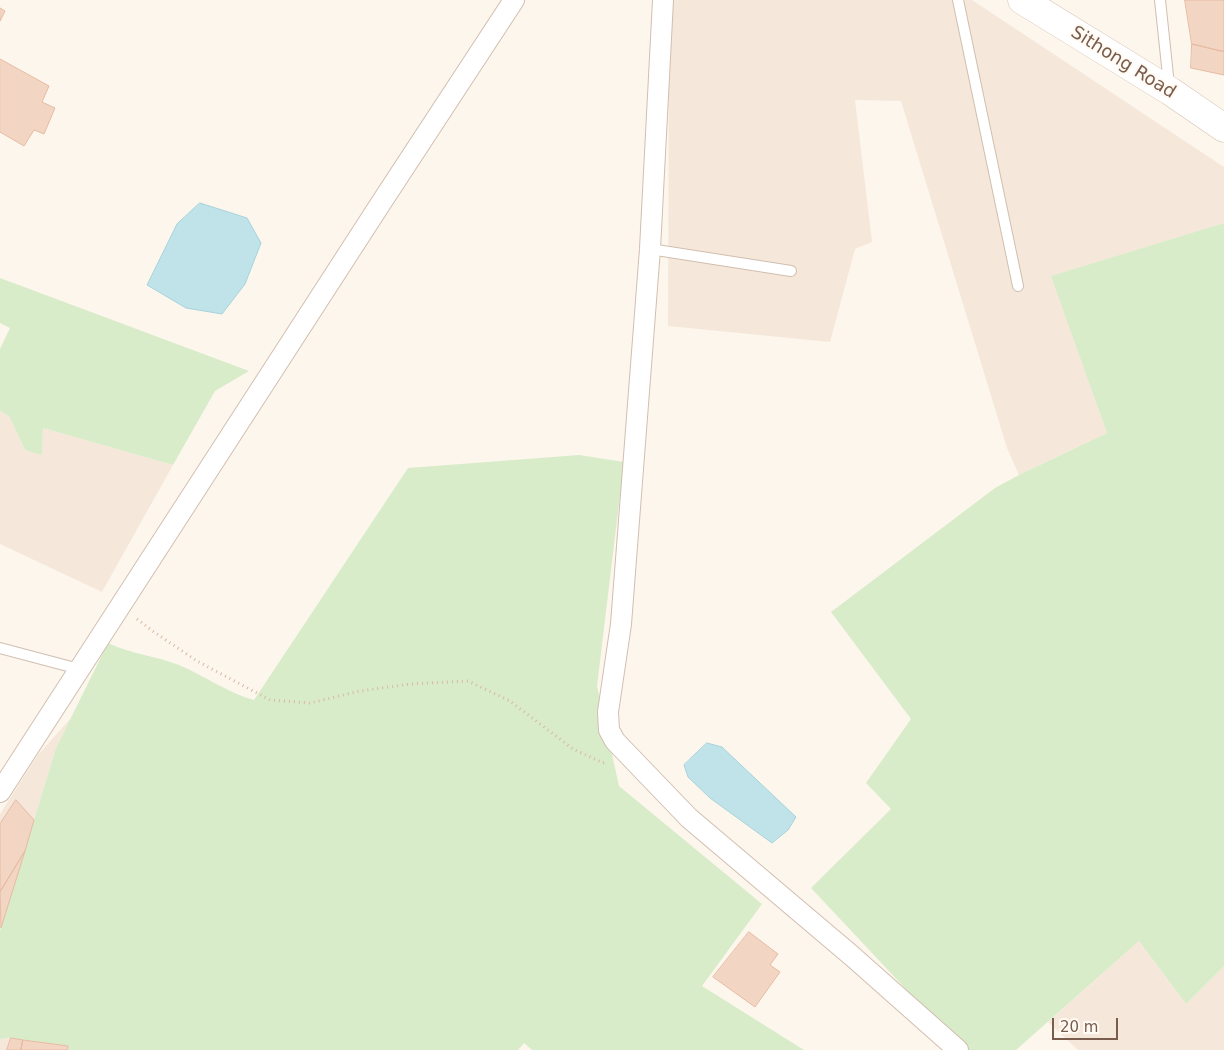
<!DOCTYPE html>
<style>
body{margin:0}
#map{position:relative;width:1224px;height:1050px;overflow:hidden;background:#fdf6ec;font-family:"DejaVu Sans",sans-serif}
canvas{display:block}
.scale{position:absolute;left:1052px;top:1018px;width:66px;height:22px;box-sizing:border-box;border:2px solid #7a5c4d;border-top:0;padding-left:6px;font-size:15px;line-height:18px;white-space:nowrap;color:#7a5c4d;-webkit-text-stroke:4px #fffaf3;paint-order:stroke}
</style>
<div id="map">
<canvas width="1224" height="1050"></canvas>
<div class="scale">20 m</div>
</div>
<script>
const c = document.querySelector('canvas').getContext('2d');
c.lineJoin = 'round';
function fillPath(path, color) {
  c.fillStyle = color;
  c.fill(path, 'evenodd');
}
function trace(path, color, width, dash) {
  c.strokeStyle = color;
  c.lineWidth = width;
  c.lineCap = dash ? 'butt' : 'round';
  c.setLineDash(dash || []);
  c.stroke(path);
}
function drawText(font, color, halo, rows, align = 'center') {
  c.font = font + ' "DejaVu Sans",sans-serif';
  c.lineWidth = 4;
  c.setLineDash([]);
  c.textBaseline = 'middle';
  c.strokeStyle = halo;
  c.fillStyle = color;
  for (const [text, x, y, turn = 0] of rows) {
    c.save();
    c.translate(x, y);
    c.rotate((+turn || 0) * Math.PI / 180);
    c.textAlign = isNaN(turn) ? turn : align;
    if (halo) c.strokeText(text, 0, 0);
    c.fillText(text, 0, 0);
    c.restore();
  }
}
const residential = new Path2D(`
 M669,0H972L1224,167V223L1052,276L1107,433L1019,475L1007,448L901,101L855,100L872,242L855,249L830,342L668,326Z
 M0,411L9,416L25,450L42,454L43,428L173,465L102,592L0,544Z
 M71,718L56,748L0,931V814L37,756Z
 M1139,941L1186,1004L1224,966V1050H1078L1048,1022Z
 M11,1038L23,1040L68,1046L67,1050H0V1039Z`);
const green = new Path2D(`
 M1224,223V966L1186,1004L1139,941L1016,1050H963L811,888L891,809L866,783L911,719L831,612L995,488L1019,475L1107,433L1051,276Z
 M0,278L249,371L215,391L173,465L43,428L42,455L25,450L9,416L0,411V349L10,328L0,323Z
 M579,455L624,462L597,686L619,786L762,904L702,986L804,1050H532L524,1043L518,1050H67L68,1046L11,1038L0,1039V931L56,748L108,643C131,654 156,656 179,665C205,676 226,692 254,700L408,468Z`);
const water = new Path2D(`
 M200,203L247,218L261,243L245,284L222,314L186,308L147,285L177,224Z
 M707,743L722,747L796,817L788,830L772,843L710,798L688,777L684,765Z`);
const building = new Path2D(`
 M1185,0H1224V51H1221L1192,44Z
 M0,8L5,11L0,21Z
 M1192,44L1221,51H1224V75L1191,68Z
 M0,59L49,86L42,102L55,108L44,134L34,130L24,146L0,132Z
 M16,800L34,820L25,851L0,892V824Z
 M25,851L1,928L0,892Z
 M749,932L778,954L770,965L780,972L755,1007L713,977Z
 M11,1038L23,1040L21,1050H7Z
 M23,1040L68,1046L67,1050H21Z`);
const path = new Path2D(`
 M137,619L154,632L197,661L270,700L310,703L360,691L410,684L468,681L510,701L573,749L603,763L606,762`);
const service = new Path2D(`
 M958,0L1018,286
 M1160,0L1169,85
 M650,249L791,271
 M0,648L79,669`);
const minor = new Path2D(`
 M663,0L650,249L621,624L608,712L609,730L615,741L689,818L852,956L958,1050
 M0,792L381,203L514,0`);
const secondary = new Path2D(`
 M1022,0L1170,91L1224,128`);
const streetNames = [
 ["Sithong Road",1123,63,32]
];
fillPath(residential, '#f5e8da');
fillPath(green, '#d8ecc9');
fillPath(water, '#bfe3e8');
trace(water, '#a5d3da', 1);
fillPath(building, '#f3d5c3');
trace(building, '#e6bba3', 1);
trace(service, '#d1beb0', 12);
trace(minor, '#d1beb0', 22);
trace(secondary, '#d6c0b0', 29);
trace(path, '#d9b8a5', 3, [1, 4]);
trace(service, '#fff', 10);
trace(minor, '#fff', 20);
trace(secondary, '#fff', 28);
drawText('18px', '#7a5c4d', '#fffaf3', streetNames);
</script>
